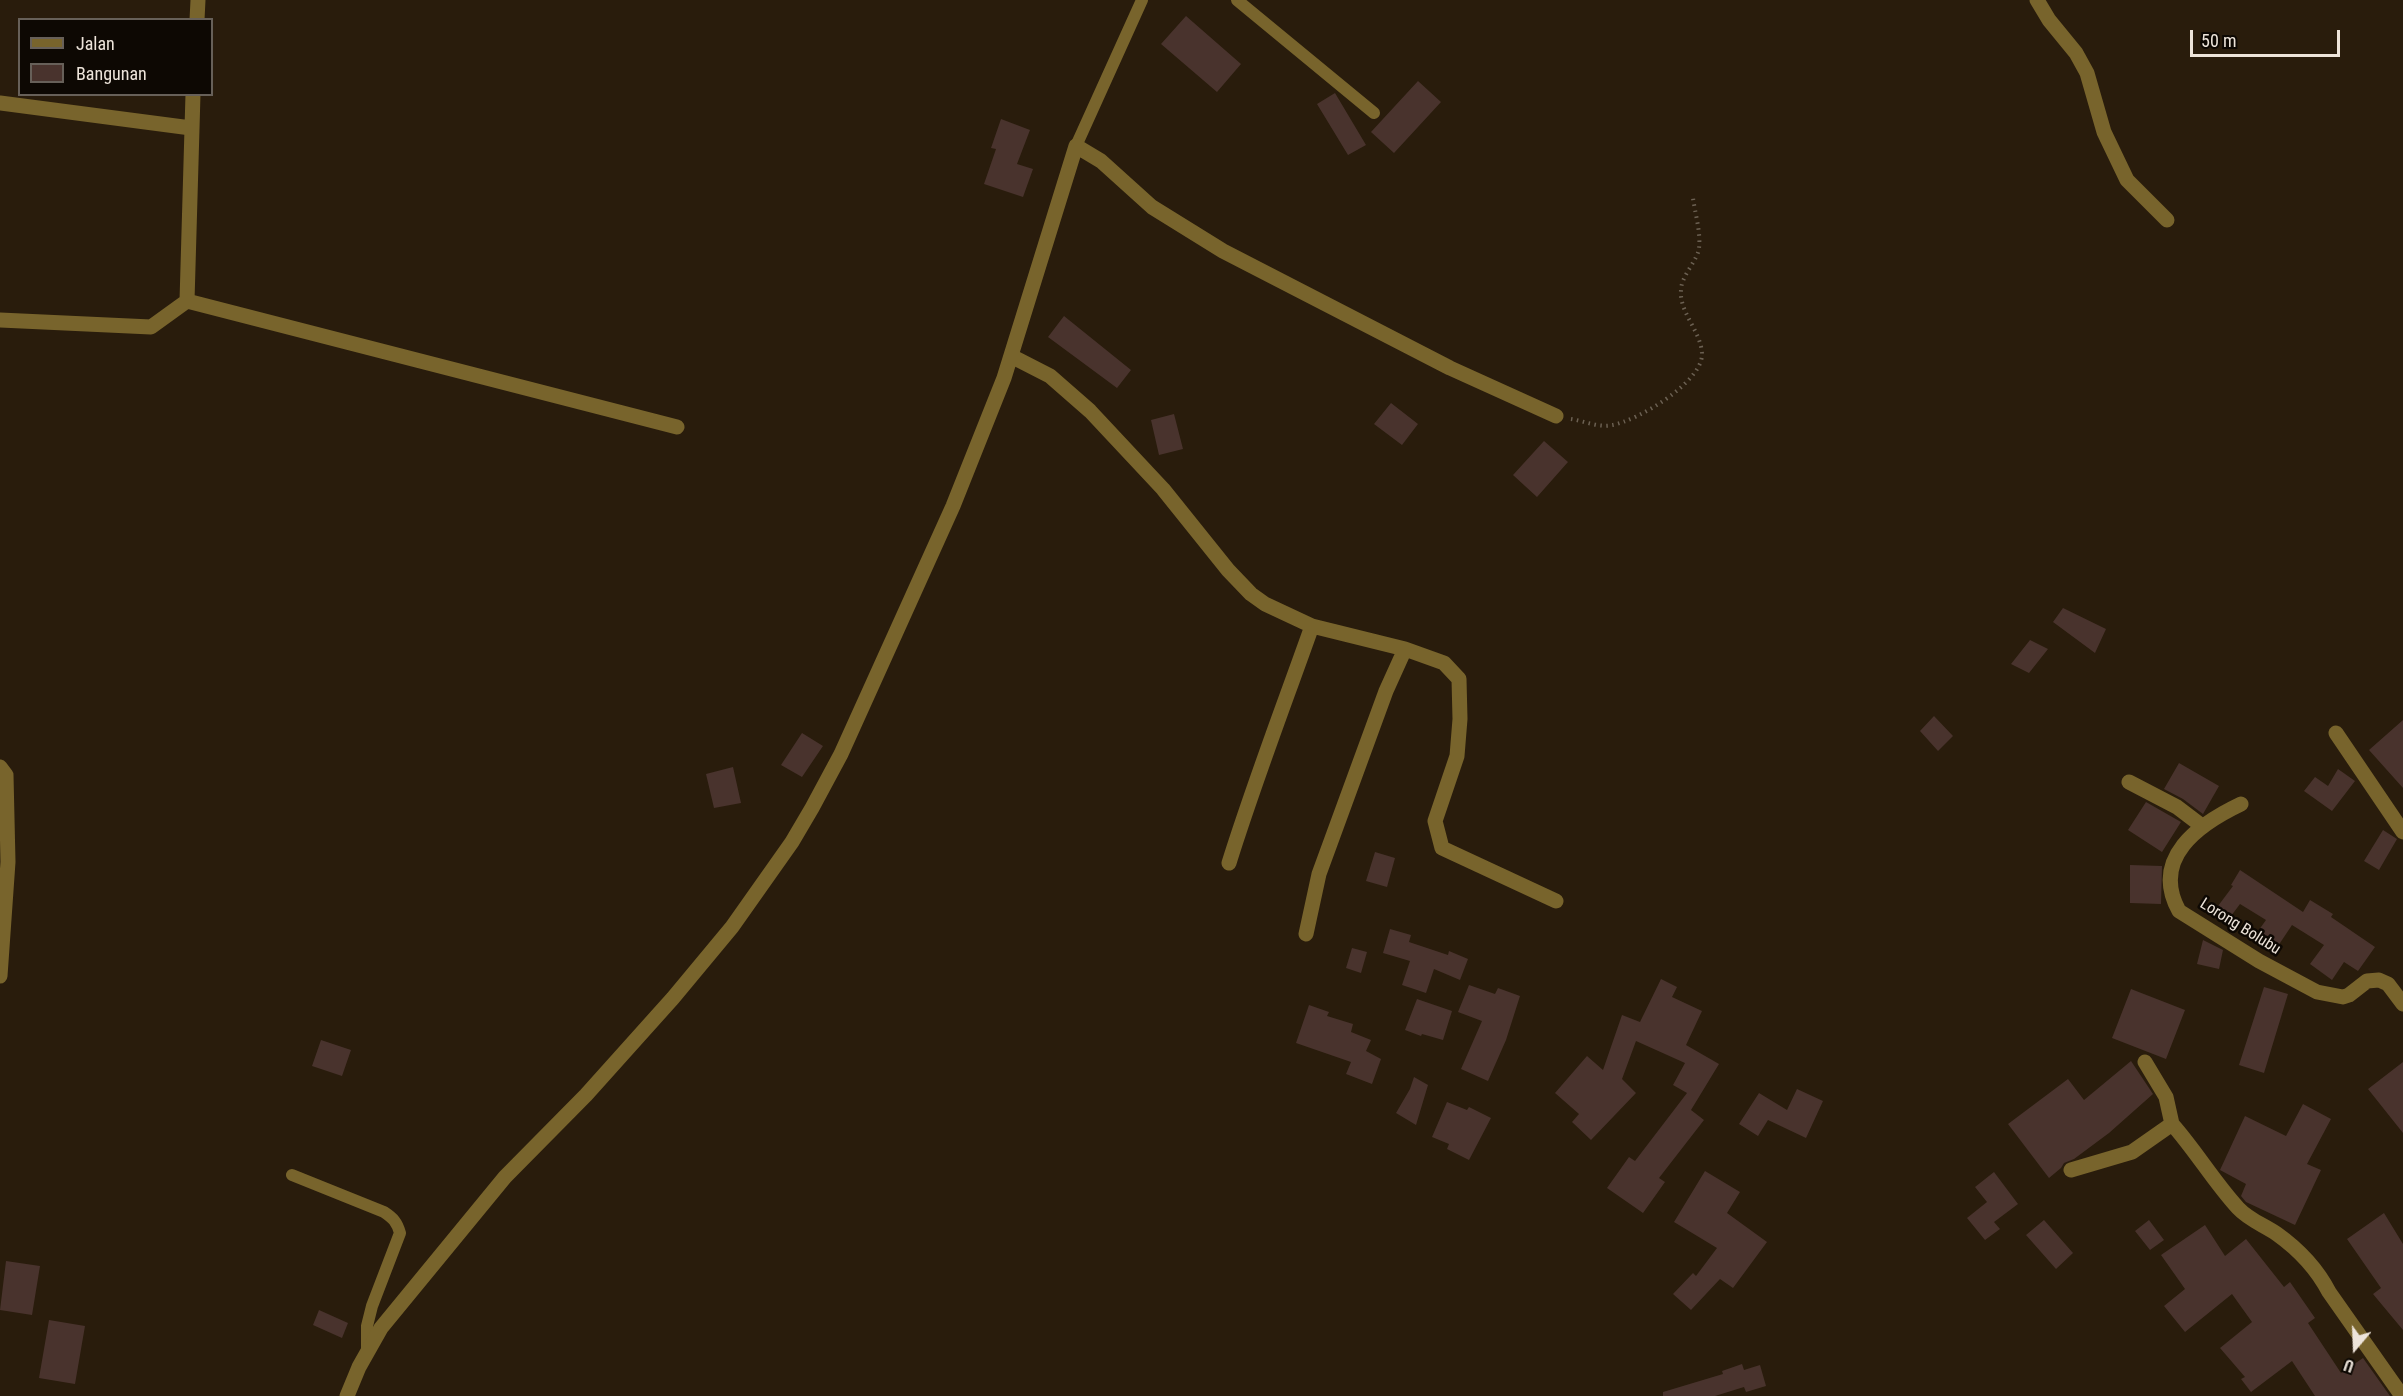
<!DOCTYPE html>
<style>
body{margin:0}
#map{position:relative;width:2403px;height:1396px;overflow:hidden;background:#291c0c;font-family:"Roboto Condensed",sans-serif}
canvas{display:block}
.legend{position:absolute;left:18px;top:18px;width:195px;height:78px;box-sizing:border-box;background:#0d0803;border:2px solid #676059;margin:0;padding:8px 10px;list-style:none;font-size:18px;color:#ede4da}
.legend li{display:flex;align-items:center;gap:12px;height:30px}
.legend b{width:30px;border:2px solid #676059}
.north{position:absolute;left:2325px;top:1318px;width:60px;height:60px;-webkit-text-stroke:4px #0d0803;paint-order:stroke;rotate:199deg;font-size:16px;font-weight:700;line-height:24px;text-align:center;color:#ede4da}
.north::after{content:'';display:block;margin:auto;width:21px;height:27px;background:#ede4da;clip-path:polygon(50% 0,100% 100%,50% 72%,0 100%)}
.scale{position:absolute;left:2190px;top:30px;width:150px;height:27px;box-sizing:border-box;border:3px solid #ede4da;border-top:0;padding-left:8px;font-size:18px;line-height:21px;white-space:nowrap;color:#ede4da;-webkit-text-stroke:4px #0d0803;paint-order:stroke}
</style>
<div id="map">
<canvas width="2403" height="1396"></canvas>
<ul class="legend">
<li><b style="height:8px;background:#78642c"></b>Jalan</li>
<li><b style="height:16px;background:#49332d"></b>Bangunan</li>
</ul>
<div class="north">U</div>
<div class="scale">50 m</div>
</div>
<script>
const c = document.querySelector('canvas').getContext('2d');
c.lineJoin = 'round';
function fillPath(path, color) {
  c.fillStyle = color;
  c.fill(path, 'evenodd');
}
function trace(path, color, width, dash) {
  c.strokeStyle = color;
  c.lineWidth = width;
  c.lineCap = dash ? 'butt' : 'round';
  c.setLineDash(dash || []);
  c.stroke(path);
}
function drawText(font, color, halo, rows, align = 'center') {
  c.font = font + ' "Roboto Condensed",sans-serif';
  c.lineWidth = 5;
  c.setLineDash([]);
  c.textBaseline = 'middle';
  c.strokeStyle = halo;
  c.fillStyle = color;
  for (const [text, x, y, turn = 0] of rows) {
    c.save();
    c.translate(x, y);
    c.rotate((+turn || 0) * Math.PI / 180);
    c.textAlign = isNaN(turn) ? turn : align;
    if (halo) c.strokeText(text, 0, 0);
    c.fillText(text, 0, 0);
    c.restore();
  }
}
const building = new Path2D(`
 M1186,16L1241,64L1217,92L1161,44Z
 M1418,81L1441,102L1394,153L1371,132Z
 M1335,93L1366,145L1348,155L1317,104Z
 M1001,119L1030,130L1017,164L1033,169L1023,197L984,184L996,149L991,148Z
 M1064,316L1131,370L1117,388L1048,337Z
 M1391,403L1418,424L1402,445L1374,424Z
 M1174,414L1183,449L1159,455L1151,420Z
 M1544,441L1568,462L1537,497L1513,475Z
 M2063,608L2106,629L2095,653L2053,622Z
 M2030,640L2048,649L2029,673L2011,664Z
 M1934,716L1953,736L1938,751L1920,731Z
 M2403,720V788L2369,750Z
 M802,733L823,746L802,777L781,765Z
 M2179,763L2219,786L2203,814L2183,799L2164,789Z
 M733,767L741,803L714,808L706,774Z
 M2338,769L2355,781L2332,811L2304,791L2315,777L2328,786Z
 M2146,802L2181,822L2162,852L2128,830Z
 M2383,830L2397,839L2379,870L2364,861Z
 M1375,852L1395,858L1387,887L1366,881Z
 M2130,865L2162,866L2161,904L2130,903Z
 M2240,870L2303,912L2310,900L2333,914L2331,917L2375,947L2358,971L2344,962L2332,980L2310,964L2324,945L2292,925L2276,949L2256,934L2266,920L2240,904L2231,916L2218,906L2233,886L2231,885Z
 M1390,929L1411,935L1409,942L1448,955L1449,951L1468,959L1460,980L1434,969L1426,993L1402,985L1410,961L1383,953Z
 M2203,940L2223,950L2219,969L2197,964Z
 M1352,948L1367,952L1361,973L1346,968Z
 M1661,979L1677,987L1672,997L1702,1011L1686,1045L1719,1064L1691,1110L1704,1120L1659,1178L1665,1182L1643,1213L1607,1188L1629,1157L1635,1161L1687,1093L1673,1085L1685,1063L1636,1041L1622,1079L1636,1093L1591,1140L1572,1122L1579,1114L1555,1093L1587,1056L1603,1070L1622,1015L1640,1022Z
 M1469,985L1495,994L1498,988L1520,996L1506,1040L1488,1081L1461,1069L1482,1021L1458,1012Z
 M2264,987L2288,994L2264,1073L2239,1065Z
 M2131,989L2185,1010L2166,1059L2112,1038Z
 M1417,999L1452,1011L1443,1040L1422,1034L1421,1036L1405,1030Z
 M1309,1005L1329,1012L1327,1016L1353,1024L1351,1032L1371,1040L1366,1051L1381,1059L1372,1084L1346,1074L1351,1062L1296,1043Z
 M321,1040L351,1050L342,1076L312,1066Z
 M2131,1061L2153,1094L2109,1133L2074,1159L2064,1163L2061,1168L2049,1178L2008,1124L2068,1079L2084,1100Z
 M2403,1062V1133L2368,1089Z
 M1414,1077L1428,1085L1416,1125L1396,1113L1410,1089Z
 M1797,1089L1823,1101L1806,1138L1768,1120L1758,1136L1739,1124L1759,1093L1787,1110Z
 M1447,1102L1467,1110L1469,1107L1491,1118L1469,1160L1447,1149L1449,1144L1432,1137Z
 M2303,1104L2331,1119L2307,1164L2321,1170L2295,1225L2246,1202L2241,1196L2246,1184L2220,1170L2245,1116L2286,1136Z
 M1705,1171L1740,1192L1727,1213L1767,1242L1733,1288L1720,1279L1691,1310L1673,1294L1693,1273L1696,1276L1717,1248L1674,1222Z
 M1994,1172L2018,1204L1994,1222L2000,1229L1985,1240L1967,1218L1987,1202L1975,1187Z
 M2384,1213L2403,1244V1330L2373,1294L2381,1288L2347,1239Z
 M2044,1220L2073,1253L2056,1269L2026,1235Z
 M2149,1220L2164,1240L2150,1250L2135,1231Z
 M2205,1225L2225,1256L2246,1239L2284,1287L2290,1282L2315,1318L2308,1323L2341,1373L2363,1358L2390,1396H2315L2292,1361L2251,1392L2241,1379L2245,1377L2220,1348L2252,1322L2232,1294L2185,1332L2164,1306L2185,1289L2161,1255Z
 M6,1261L40,1266L32,1315L0,1310Z
 M319,1310L348,1323L342,1338L313,1325Z
 M49,1320L85,1326L75,1384L39,1378Z
 M1742,1364L1744,1370L1760,1365L1766,1386L1746,1392L1744,1387L1715,1396H1663V1392L1723,1374L1722,1371Z`);
const path = new Path2D(`
 M1571,419C1584,421 1599,428 1612,425C1637,421 1701,383 1702,355C1702,332 1679,313 1681,290C1681,276 1698,260 1699,248C1701,233 1695,213 1693,198`);
const lane = new Path2D(`
 M1237,0L1374,113
 M1076,146L1142,0
 M292,1175L384,1212C393,1218 397,1222 400,1233L372,1306L367,1326V1353`);
const street = new Path2D(`
 M2037,0L2049,20L2076,53L2087,73L2104,132L2127,180L2167,220
 M197,20L198,0
 M0,103L191,128
 M187,301L193,94
 M0,320L151,327L187,301L677,427
 M1011,356L1050,376L1090,411L1163,489L1228,570L1251,594L1265,604L1312,626L1405,649L1444,663L1459,679L1460,719L1457,756L1435,821L1442,848L1556,901
 M2336,733L2403,832
 M0,767L6,775L8,862L0,976
 M2129,782L2177,807L2202,826
 M2241,804C2199,824 2150,858 2179,911L2259,961L2317,992L2343,997L2349,995L2367,981L2379,980L2388,984L2403,1004
 M1229,863C1254,783 1284,705 1312,626
 M1306,934L1319,874L1386,691L1405,649
 M2145,1062L2166,1097L2172,1124
 M2071,1170L2132,1152L2172,1124C2196,1151 2214,1182 2238,1208C2249,1220 2264,1225 2277,1234C2298,1249 2317,1269 2329,1292L2402,1396
 M347,1396L359,1367L381,1328L505,1177L586,1095L673,998L732,927L792,842L812,808L841,754L953,506L1004,378L1076,146L1101,161L1152,207L1223,251L1450,368L1556,416`);
const streetNames = [
 ["Lorong Bolubu",2240,927,32]
];
fillPath(building, '#49332d');
trace(path, '#6c6153', 4, [1.5, 4.5]);
trace(lane, '#78642c', 12);
trace(street, '#78642c', 15);
drawText('16px', '#ede4da', '#0d0803', streetNames);
</script>
